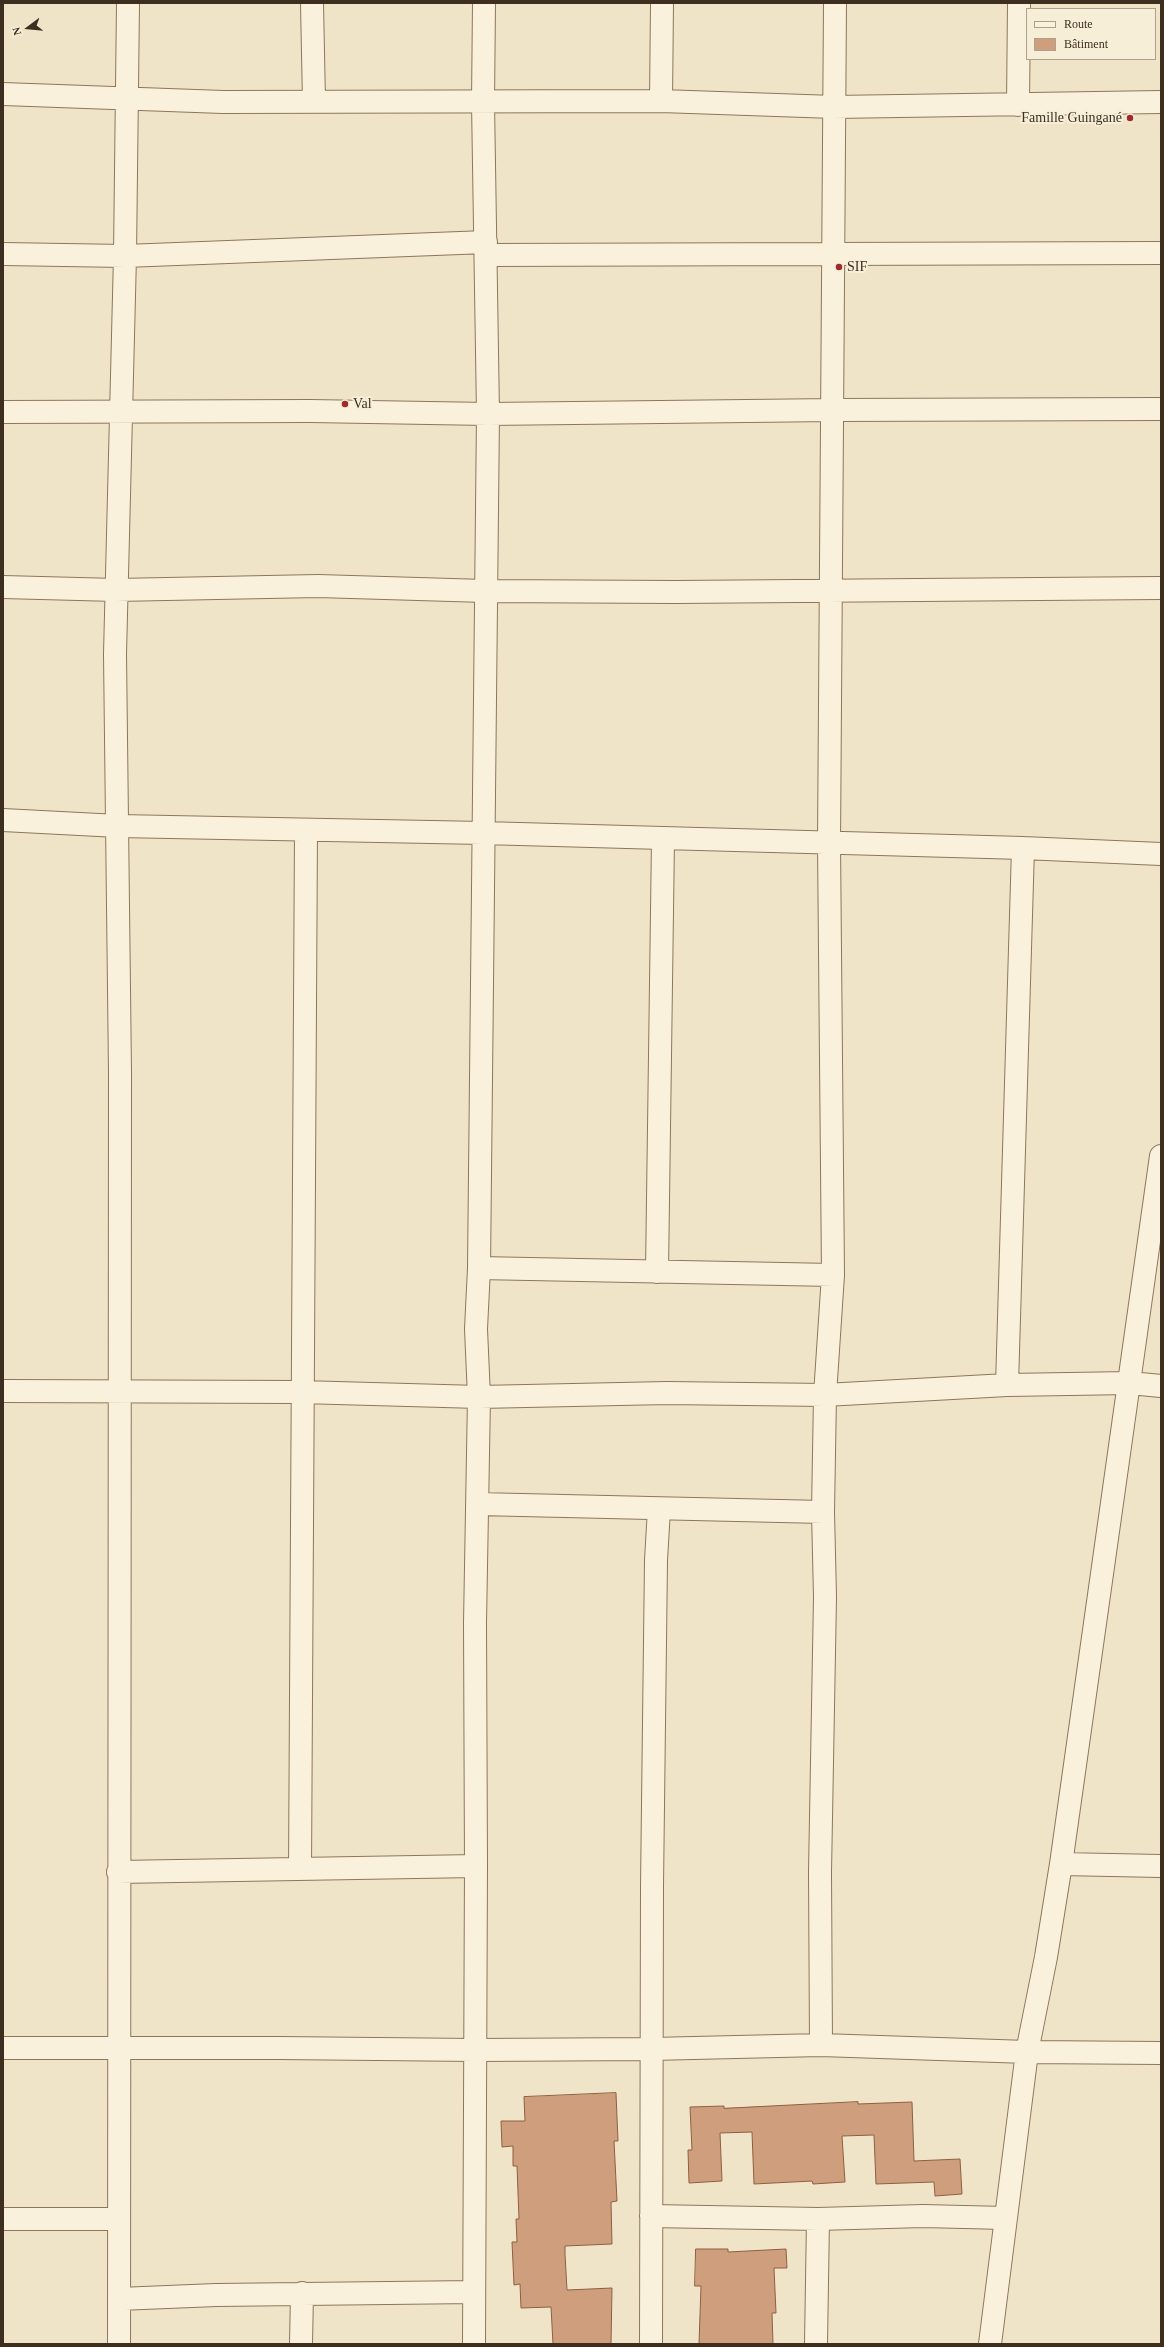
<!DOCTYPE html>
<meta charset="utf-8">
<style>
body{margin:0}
#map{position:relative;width:1164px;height:2347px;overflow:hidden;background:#f0e4c8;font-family:Georgia,serif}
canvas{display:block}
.frame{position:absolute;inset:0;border:4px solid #3d2e20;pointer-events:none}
.legend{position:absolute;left:1026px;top:8px;width:130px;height:52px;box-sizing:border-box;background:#f7eed8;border:1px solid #ada18e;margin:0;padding:5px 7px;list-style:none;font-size:12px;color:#3d2e20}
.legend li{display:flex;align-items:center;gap:8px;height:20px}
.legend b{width:20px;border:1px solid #ada18e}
.north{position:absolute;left:8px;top:8px;width:40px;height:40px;-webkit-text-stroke:3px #f7eed8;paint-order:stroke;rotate:254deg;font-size:11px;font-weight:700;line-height:16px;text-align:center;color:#3d2e20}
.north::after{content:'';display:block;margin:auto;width:14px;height:18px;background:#3d2e20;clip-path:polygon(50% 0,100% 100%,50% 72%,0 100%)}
</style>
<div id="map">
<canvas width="1164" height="2347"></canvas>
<div class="frame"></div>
<ul class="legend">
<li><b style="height:5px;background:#faf1dc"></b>Route</li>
<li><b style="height:11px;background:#cf9f7d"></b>Bâtiment</li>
</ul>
<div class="north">N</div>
</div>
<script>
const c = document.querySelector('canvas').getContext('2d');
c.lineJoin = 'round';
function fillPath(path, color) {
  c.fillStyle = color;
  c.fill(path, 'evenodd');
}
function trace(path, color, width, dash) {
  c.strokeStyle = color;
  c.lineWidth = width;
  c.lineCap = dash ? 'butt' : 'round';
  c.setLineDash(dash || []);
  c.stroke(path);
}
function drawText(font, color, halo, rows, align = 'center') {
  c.font = font + ' Georgia,serif';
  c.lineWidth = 4;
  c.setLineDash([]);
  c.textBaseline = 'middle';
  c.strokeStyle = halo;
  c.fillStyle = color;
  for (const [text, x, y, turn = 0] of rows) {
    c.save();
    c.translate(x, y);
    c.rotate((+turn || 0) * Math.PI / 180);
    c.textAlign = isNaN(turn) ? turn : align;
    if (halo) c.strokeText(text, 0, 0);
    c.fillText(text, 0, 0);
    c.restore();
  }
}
const building = new Path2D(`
 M616,2093L618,2141H614L617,2201L611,2202L612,2244L565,2246V2254L567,2290L612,2288L611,2344H553L551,2307L521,2308L520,2284L514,2285L512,2242H517L516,2219H519L517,2166H513V2146L502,2147L501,2121H525L524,2097Z
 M858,2102V2104L912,2102L914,2161L960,2159L962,2194L935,2196L934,2182L876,2184L874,2135L842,2136L845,2182L813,2184L812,2181L754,2184L752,2132L720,2133L722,2181L689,2183L688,2150H692L690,2107L724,2106V2108Z
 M696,2249H728V2252L786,2249L787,2268H774L776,2313H772L773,2344H699L701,2286H695Z`);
const minor = new Path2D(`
 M312,3L314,102
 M3,94L223,102L661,101L834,107L1161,102
 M661,101L662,3
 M1018,105L1019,3
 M3,254L125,256L486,242
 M486,255L1161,253
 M3,412L310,411L488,414L833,410L1161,409
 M3,587L116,590L318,586L485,591L676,592L1161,588
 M3,820L118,826L483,833L1023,848L1161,854
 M479,1268L833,1275
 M657,1272L663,839
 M1007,1385L1023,848
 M3,1391L301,1392L479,1397L667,1393L825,1395L1007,1385L1130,1383L1161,1386
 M478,1504L823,1512
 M1061,1864L1161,1866
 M300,1869L306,831
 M118,1872L476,1866
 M821,2045L820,1872L825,1597L823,1512L825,1395L833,1275L829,843L835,3
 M3,2048H279L475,2050L651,2049L821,2045L1027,2052L1161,2053
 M651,2216L818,2219L923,2216L1005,2218
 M3,2219H119
 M119,2299L216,2295L474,2292
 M119,2344L120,1073L115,654L125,256L128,3
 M301,2344L302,2293
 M474,2344L476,1866L475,1623L479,1397L476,1329L479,1268L488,414L483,102L484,3
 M651,2344L652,1886L656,1560L659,1509
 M816,2344L818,2219
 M990,2344L1027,2052L1046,1957L1061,1864L1161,1156`);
const markers = [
 [1130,118,4,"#9e2a2b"],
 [839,267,4,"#9e2a2b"],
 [345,404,4,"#9e2a2b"]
];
const poiNames = [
 ["Famille Guingané",1122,118,"right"],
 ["SIF",847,267],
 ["Val",353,404]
];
fillPath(building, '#cf9f7d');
trace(building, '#8d5f41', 1);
trace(minor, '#8d765c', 24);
trace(minor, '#faf1dc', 22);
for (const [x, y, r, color] of markers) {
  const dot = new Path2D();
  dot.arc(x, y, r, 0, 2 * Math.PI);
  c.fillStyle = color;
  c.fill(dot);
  trace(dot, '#f7eed8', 1.5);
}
drawText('14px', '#3d2e20', '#f7eed8', poiNames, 'left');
</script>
